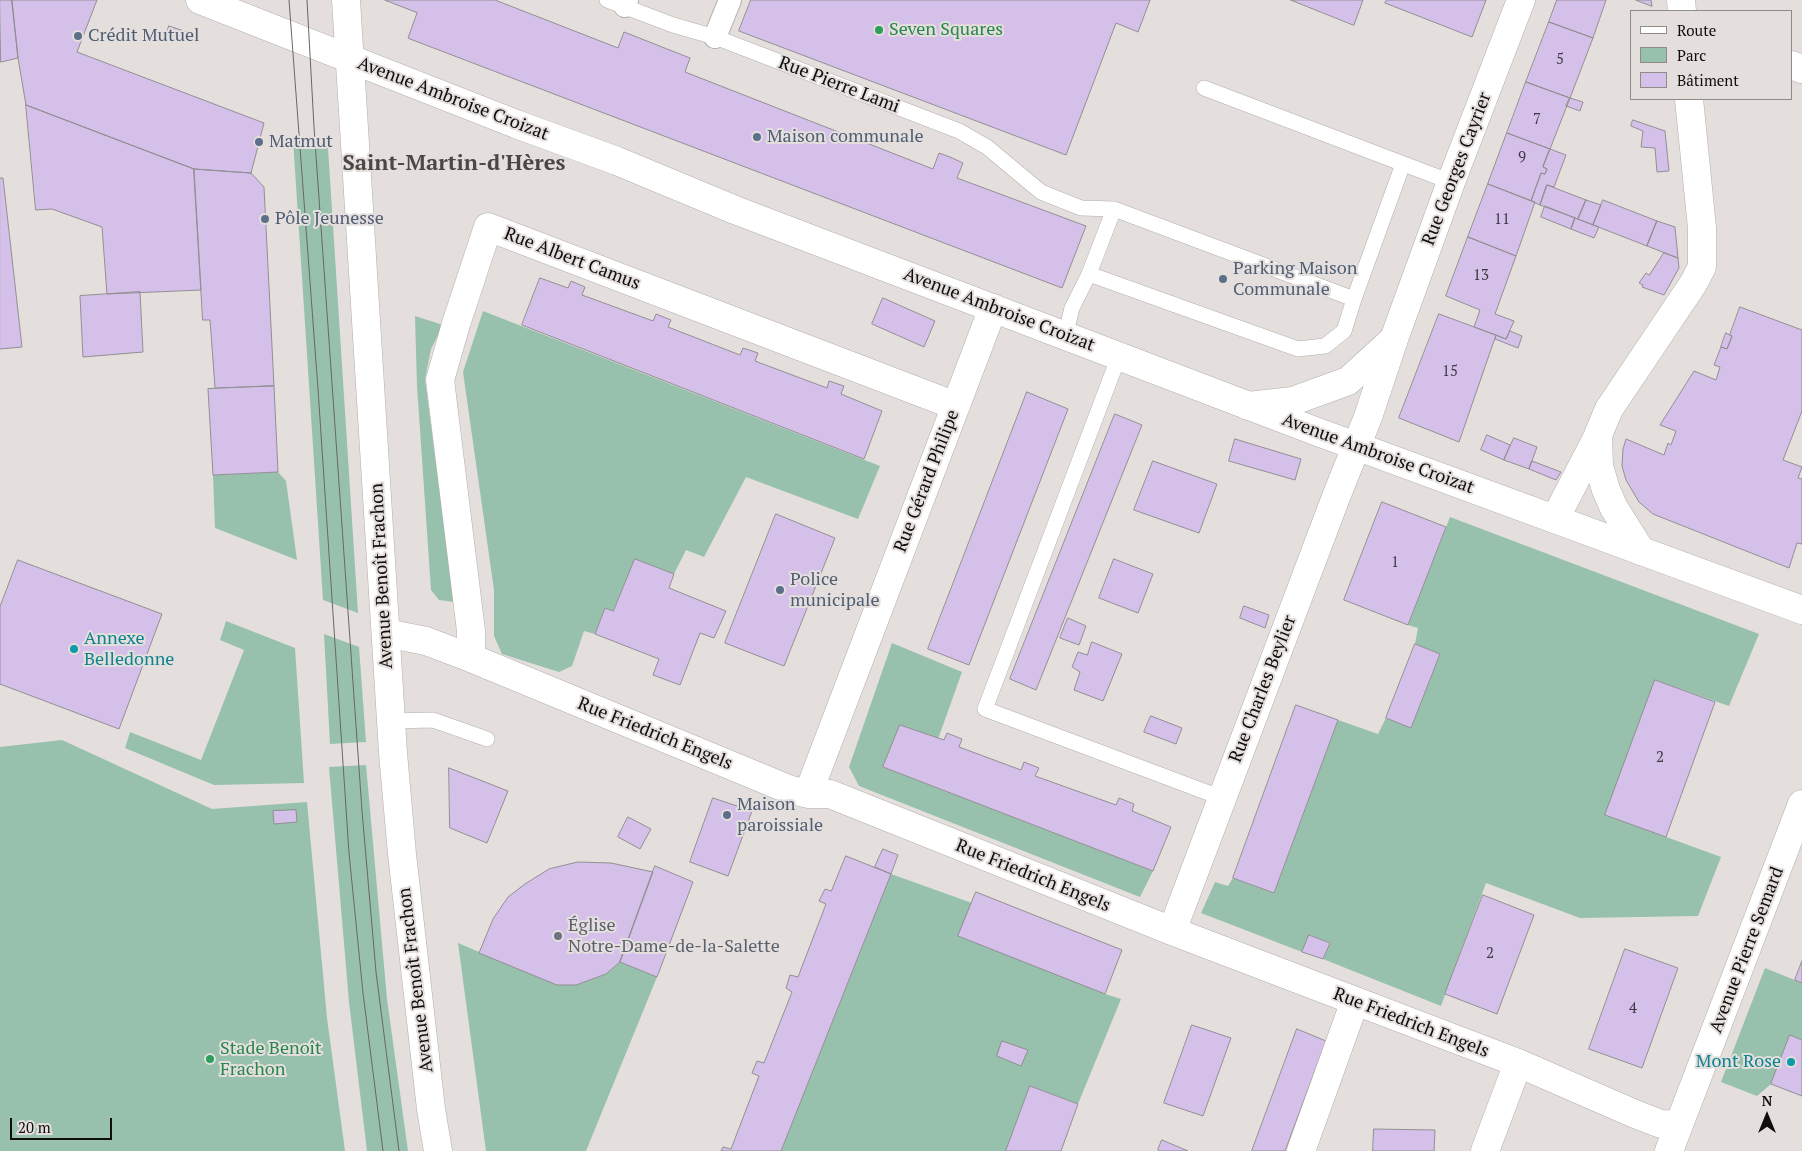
<!DOCTYPE html>
<meta charset="utf-8">
<style>
body{margin:0}
#map{position:relative;width:1802px;height:1151px;overflow:hidden;background:#e4dfdc;font-family:"PT Serif",serif}
canvas{display:block}
.legend{position:absolute;left:1630px;top:10px;width:162px;height:90px;box-sizing:border-box;background:#e4dfdc;border:1px solid #8f8b89;margin:0;padding:6px 9px;list-style:none;font-size:15px;color:#0f0e0d}
.legend li{display:flex;align-items:center;gap:10px;height:25px}
.legend b{width:25px;border:1px solid #8f8b89}
.north{position:absolute;left:1742px;top:1091px;width:50px;height:50px;-webkit-text-stroke:4px #e4dfdc;paint-order:stroke;rotate:0deg;font-size:14px;font-weight:700;line-height:20px;text-align:center;color:#0f0e0d}
.north::after{content:'';display:block;margin:auto;width:18px;height:22px;background:#0f0e0d;clip-path:polygon(50% 0,100% 100%,50% 72%,0 100%)}
.scale{position:absolute;left:10px;top:1118px;width:102px;height:22px;box-sizing:border-box;border:2px solid #0f0e0d;border-top:0;padding-left:6px;font-size:15px;line-height:18px;white-space:nowrap;color:#0f0e0d;-webkit-text-stroke:4px #e4dfdc;paint-order:stroke}
</style>
<div id="map">
<canvas width="1802" height="1151"></canvas>
<ul class="legend">
<li><b style="height:6px;background:#fff"></b>Route</li>
<li><b style="height:14px;background:#97c1ad"></b>Parc</li>
<li><b style="height:14px;background:#d5c0ea"></b>Bâtiment</li>
</ul>
<div class="north">N</div>
<div class="scale">20 m</div>
</div>
<script>
const c = document.querySelector('canvas').getContext('2d');
c.lineJoin = 'round';
function fillPath(path, color) {
  c.fillStyle = color;
  c.fill(path, 'evenodd');
}
function trace(path, color, width, dash) {
  c.strokeStyle = color;
  c.lineWidth = width;
  c.lineCap = dash ? 'butt' : 'round';
  c.setLineDash(dash || []);
  c.stroke(path);
}
function drawText(font, color, halo, rows, align = 'center') {
  c.font = font + ' "PT Serif",serif';
  c.lineWidth = 4;
  c.setLineDash([]);
  c.textBaseline = 'middle';
  c.strokeStyle = halo;
  c.fillStyle = color;
  for (const [text, x, y, turn = 0] of rows) {
    c.save();
    c.translate(x, y);
    c.rotate((+turn || 0) * Math.PI / 180);
    c.textAlign = isNaN(turn) ? turn : align;
    if (halo) c.strokeText(text, 0, 0);
    c.fillText(text, 0, 0);
    c.restore();
  }
}
const green = new Path2D(`
 M293,139L328,148L358,613L323,600Z
 M483,311L880,466L858,519L746,477L704,557L686,550L674,574L635,559L613,611L605,608L595,634L584,631L572,666L559,672L502,654L494,636V590L463,372Z
 M415,316L443,325L431,349L425,379L454,602L439,600L431,590L417,386Z
 M278,472L286,481L297,560L215,528L213,475Z
 M1450,517L1759,634L1729,706L1655,680L1606,815L1721,857L1698,916L1580,918L1486,883L1441,1006L1323,959L1330,943L1310,935L1302,952L1201,913L1215,882L1228,886L1233,878L1274,893L1338,720L1378,734L1386,718L1411,727L1440,654L1415,644L1418,628L1408,625Z
 M226,621L295,648L304,783L214,785L125,748L130,732L201,760L244,650L220,640Z
 M324,634L359,647L366,742L330,744Z
 M892,643L962,672L938,739L900,725L883,767L1153,871L1140,897L859,786L849,767Z
 M62,740L212,809L307,802L327,1018L345,1151H0V747Z
 M366,765L387,999L408,1151H367L349,1002L329,767Z
 M891,874L972,903L1105,994L1121,999L1078,1104L1030,1086L1006,1151H781Z
 M458,943L557,985H576L606,974L620,962L657,977L586,1151H486Z
 M1765,968L1802,983V1040L1790,1035L1771,1084L1757,1096L1721,1082Z`);
const building = new Path2D(`
 M0,0H12L18,58L1,62Z
 M12,0H97L77,52L264,123L251,173L194,169L26,105L18,58Z
 M385,0H495L618,48L624,32L690,58L685,72L933,169L939,153L950,157L963,163L957,178L1086,226L1062,288L410,39L408,38L417,13Z
 M751,0H1150L1138,32L1116,23L1066,155L739,31Z
 M1291,0H1363L1354,25Z
 M1387,0H1486L1472,37L1385,3Z
 M1557,0H1606L1593,38L1549,22Z
 M1636,0H1651L1652,6Z
 M1549,22L1593,38L1570,98L1526,82Z
 M169,26L187,32L185,38L167,33Z
 M1526,82L1570,98L1550,149L1507,133Z
 M1570,98L1583,102L1580,111L1566,106Z
 M26,105L194,169L201,290L107,294L102,227L52,209L36,210Z
 M1633,120L1665,131L1669,171L1657,172L1655,148L1641,147L1643,131L1631,126Z
 M1507,133L1550,149L1543,167L1547,169L1545,174L1541,173L1531,201L1488,184Z
 M1550,149L1566,155L1554,187L1547,185L1540,205L1531,201L1541,173L1545,174L1547,169L1543,167Z
 M194,169L251,173L264,187L274,386L215,388L210,320H203Z
 M0,178H3L22,347L0,349Z
 M1488,184L1535,202L1516,256L1468,237Z
 M1547,185L1586,200L1578,219L1540,205Z
 M1586,200L1601,205L1593,225L1578,219Z
 M1603,200L1657,221L1647,246L1593,225Z
 M1545,206L1575,218L1571,229L1541,217Z
 M1575,218L1599,227L1594,238L1571,229Z
 M1657,221L1675,227L1678,258L1647,246Z
 M1468,237L1516,256L1495,314L1514,321L1506,339L1474,327L1480,310L1446,296Z
 M1664,253L1678,258L1679,268L1664,295L1642,287L1643,285L1639,283L1646,273L1649,275Z
 M540,278L568,288L571,281L585,287L582,295L653,321L656,314L671,320L668,327L740,355L743,348L758,353L755,361L827,388L829,381L844,386L841,394L882,411L864,459L522,325Z
 M140,292L143,352L83,357L80,296Z
 M883,298L935,321L924,347L872,324Z
 M1740,307L1802,330V411L1783,460L1802,467L1798,478L1802,479V544L1797,543L1789,568L1653,514L1639,502L1626,480L1622,466L1623,449L1626,439L1664,455L1668,443L1671,445L1676,431L1660,425L1694,371L1716,380L1720,367L1714,365L1721,347L1727,349L1732,336L1730,335Z
 M1439,314L1496,335L1459,442L1399,418Z
 M1510,331L1522,336L1518,348L1495,339L1496,335L1506,339Z
 M1726,333L1732,336L1727,349L1721,347Z
 M274,386L278,472L213,475L208,389Z
 M1027,392L1068,409L969,665L928,649Z
 M1115,414L1142,425L1036,690L1010,679Z
 M1487,435L1510,445L1504,460L1481,450Z
 M1514,438L1537,447L1529,469L1504,460Z
 M1235,439L1301,459L1295,480L1229,461Z
 M1153,461L1217,484L1199,533L1134,510Z
 M1532,461L1561,472L1556,480L1529,469Z
 M1382,502L1446,527L1408,625L1344,600Z
 M776,514L835,538L784,666L725,643Z
 M635,559L674,574L669,588L726,611L714,638L700,633L680,685L653,675L659,659L595,634L605,608L613,611Z
 M1114,559L1153,574L1138,613L1099,598Z
 M18,560L162,614L119,729L0,684V607Z
 M1244,606L1269,615L1265,628L1240,618Z
 M1068,618L1086,626L1079,645L1060,638Z
 M1092,642L1122,654L1103,701L1074,690L1080,672L1072,667L1078,652L1087,655Z
 M1415,644L1440,654L1411,728L1386,718Z
 M1655,680L1715,702L1666,837L1605,815Z
 M1296,705L1338,720L1274,893L1233,878Z
 M1151,716L1182,728L1176,744L1144,732Z
 M900,725L944,740L947,733L962,739L959,747L1021,770L1024,762L1039,768L1035,776L1116,805L1119,798L1134,804L1132,811L1171,827L1153,871L883,767Z
 M449,768L508,791L487,843L450,828Z
 M713,798L752,811L728,876L690,862Z
 M296,810L297,822L274,824L273,811Z
 M628,817L651,829L640,849L618,837Z
 M883,849L898,855L891,874L875,867Z
 M846,856L891,874L781,1151H721L723,1147L731,1149L759,1076L752,1073L757,1061L764,1063L792,992L786,988L790,975L798,977L826,904L819,901L825,889L831,891Z
 M578,862L611,863L653,872L620,962L606,974L576,985H557L479,953L493,919L508,897L525,884L549,869Z
 M655,866L693,882L657,977L620,962Z
 M976,892L1122,950L1105,994L958,936Z
 M1483,895L1534,915L1497,1014L1445,994Z
 M1309,935L1330,943L1323,959L1302,952Z
 M1625,949L1678,968L1642,1068L1589,1049Z
 M1802,961V983L1795,980Z
 M1192,1025L1231,1038L1203,1116L1164,1103Z
 M1297,1029L1326,1041L1285,1151H1252Z
 M1790,1035L1802,1040V1096L1771,1084Z
 M1002,1041L1028,1050L1021,1066L997,1056Z
 M1030,1086L1078,1104L1061,1151H1006Z
 M1374,1129L1435,1130L1434,1151H1373Z
 M1162,1140L1188,1151H1160L1158,1150Z`);
const service = new Path2D(`
 M607,0L673,25L715,37L959,131L987,147L1041,192L1081,208L1114,209
 M1204,88L1451,182
 M1114,209L1354,299L1344,331L1325,346L1298,349L1089,274Z
 M1354,299L1403,164
 M1065,336L1072,308L1089,274
 M1119,356L985,709L1222,798
 M391,721L433,720L487,739`);
const pedestrian = new Path2D(`
 M625,6L627,0
 M715,37L730,0`);
const minor = new Path2D(`
 M1681,0L1682,11
 M1791,65L1802,69
 M1248,406L1293,401L1348,381L1393,340
 M1555,519L1597,438
 M1641,551L1614,508L1606,490L1599,466L1598,435L1609,409L1693,284L1702,267V228L1689,99
 M386,633L426,641L471,658L788,789L808,794H830L1172,931L1518,1063L1635,1114L1661,1124L1679,1125
 M471,658V631L440,380L456,324L488,227L956,406
 M808,794L993,308
 M1172,931L1336,497L1368,417L1394,339L1451,182L1521,0
 M1301,1151L1355,1001
 M1485,1151L1518,1063
 M1669,1151L1802,804`);
const tertiary = new Path2D(`
 M200,0L516,124L617,161L735,210L1315,431L1802,610
 M346,0L393,753L402,854L431,1109L438,1151`);
const tram = new Path2D(`
 M289,0L318,389L349,853L363,993L383,1151
 M307,0L314,127L362,811L376,972L399,1151`);
const markers = [
 [879,30,5,"#2e9e5b"],
 [78,36,5,"#5c6f8a"],
 [757,137,5,"#5c6f8a"],
 [259,142,5,"#5c6f8a"],
 [265,219,5,"#5c6f8a"],
 [1223,279,5,"#5c6f8a"],
 [780,590,5,"#5c6f8a"],
 [74,649,5,"#0f9aa8"],
 [727,815,5,"#5c6f8a"],
 [558,936,5,"#6b7280"],
 [210,1059,5,"#2e9e5b"],
 [1791,1062,5,"#0f9aa8"]
];
const numberNames = [
 ["5",1560,60],
 ["7",1537,120],
 ["9",1522,158],
 ["11",1502,220],
 ["13",1481,276],
 ["15",1450,372],
 ["1",1395,563],
 ["2",1660,758],
 ["2",1490,954],
 ["4",1633,1009]
];
const leisureNames = [
 ["Seven Squares",889,30],
 ["Stade Benoît",220,1049],
 ["Frachon",220,1070]
];
const serviceNames = [
 ["Crédit Mutuel",88,36],
 ["Maison communale",767,137],
 ["Matmut",269,142],
 ["Pôle Jeunesse",275,219],
 ["Parking Maison",1233,269],
 ["Communale",1233,290],
 ["Police",790,580],
 ["municipale",790,601],
 ["Maison",737,805],
 ["paroissiale",737,826]
];
const streetNames = [
 ["Rue Pierre Lami",839,85,21],
 ["Avenue Ambroise Croizat",453,99,21],
 ["Rue Georges Cayrier",1457,169,-69],
 ["Rue Albert Camus",572,259,21],
 ["Avenue Ambroise Croizat",999,310,21],
 ["Avenue Ambroise Croizat",1378,454,20],
 ["Rue Gérard Philipe",927,481,-69],
 ["Avenue Benoît Frachon",382,576,-93],
 ["Rue Charles Beylier",1263,689,-69],
 ["Rue Friedrich Engels",655,734,22],
 ["Rue Friedrich Engels",1033,876,22],
 ["Avenue Pierre Semard",1747,950,-69],
 ["Avenue Benoît Frachon",416,980,-97],
 ["Rue Friedrich Engels",1411,1023,21]
];
const cultureNames = [
 ["Annexe",84,639],
 ["Belledonne",84,660],
 ["Mont Rose",1781,1062,"right"]
];
const worshipNames = [
 ["Église",568,926],
 ["Notre-Dame-de-la-Salette",568,947]
];
const districtNames = [
 ["Saint-Martin-d'Hères",454,164]
];
fillPath(green, '#97c1ad');
fillPath(building, '#d5c0ea');
trace(building, '#918f93', 1);
trace(service, '#b3aeab', 16);
trace(pedestrian, '#b3aeab', 24);
trace(minor, '#b3aeab', 29);
trace(tertiary, '#b3aeab', 29);
trace(service, '#fff', 15);
trace(pedestrian, '#fff', 22);
trace(minor, '#fff', 28);
trace(tertiary, '#fff', 28);
trace(tram, '#696765', 1);
for (const [x, y, r, color] of markers) {
  const dot = new Path2D();
  dot.arc(x, y, r, 0, 2 * Math.PI);
  c.fillStyle = color;
  c.fill(dot);
  trace(dot, '#e4dfdc', 2);
}
drawText('15px', '#403a44', null, numberNames);
drawText('18px', '#27864d', '#e4dfdc', leisureNames, 'left');
drawText('18px', '#4e5e75', '#e4dfdc', serviceNames, 'left');
drawText('18px', '#0f0e0d', '#e4dfdc', streetNames);
drawText('18px', '#0d838f', '#e4dfdc', cultureNames, 'left');
drawText('18px', '#5b616d', '#e4dfdc', worshipNames, 'left');
drawText('bold 22px', '#4b4744', '#e4dfdc', districtNames);
</script>
